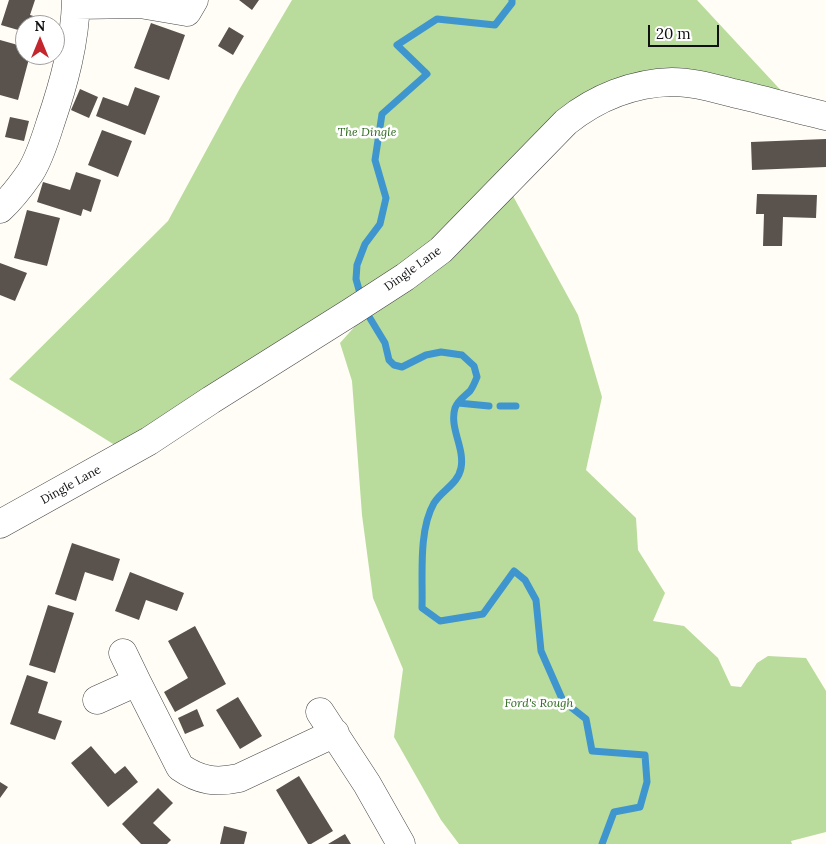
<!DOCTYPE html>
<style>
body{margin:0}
#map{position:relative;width:826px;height:844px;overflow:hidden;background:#fffdf5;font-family:Lora,serif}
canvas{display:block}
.north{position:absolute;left:15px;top:15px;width:50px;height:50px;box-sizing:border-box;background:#fff;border:1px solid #a0a0a0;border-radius:50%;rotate:0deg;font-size:14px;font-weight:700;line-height:20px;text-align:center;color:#111}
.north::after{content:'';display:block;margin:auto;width:18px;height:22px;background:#c4262e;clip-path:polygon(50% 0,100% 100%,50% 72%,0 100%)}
.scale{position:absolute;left:648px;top:25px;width:71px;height:22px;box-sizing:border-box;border:2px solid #111;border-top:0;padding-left:6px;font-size:15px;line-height:18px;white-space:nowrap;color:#111;-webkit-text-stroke:4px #fff;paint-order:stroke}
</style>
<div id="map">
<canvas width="826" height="844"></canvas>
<div class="north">N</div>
<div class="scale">20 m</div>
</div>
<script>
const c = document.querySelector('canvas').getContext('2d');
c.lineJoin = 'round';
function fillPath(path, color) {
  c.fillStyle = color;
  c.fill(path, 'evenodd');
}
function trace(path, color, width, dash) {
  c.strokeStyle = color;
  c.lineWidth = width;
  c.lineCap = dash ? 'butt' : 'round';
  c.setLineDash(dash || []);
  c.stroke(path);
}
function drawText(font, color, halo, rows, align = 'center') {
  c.font = font + ' Lora,serif';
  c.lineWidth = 5;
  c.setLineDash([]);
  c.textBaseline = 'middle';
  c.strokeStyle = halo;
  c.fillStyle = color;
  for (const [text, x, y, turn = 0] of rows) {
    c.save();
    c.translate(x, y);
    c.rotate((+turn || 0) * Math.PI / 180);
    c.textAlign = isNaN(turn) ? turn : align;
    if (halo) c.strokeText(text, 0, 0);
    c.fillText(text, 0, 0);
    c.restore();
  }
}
const forest = new Path2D(`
 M292,0H697L788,98L700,86L587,106L445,242L134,457L9,379L168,221L239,90Z
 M513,196L578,315L602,397L586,470L636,518L638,550L665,593L653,621L684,626L718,658L731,686L741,687L757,663L768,656L806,658L826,691V832L791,841L792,844H459L441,820L394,737L403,669L373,598L362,515L352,381L340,343L366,314L459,248Z`);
const stream = new Path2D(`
 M361,297L356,279L357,265L365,244L380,224L386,198L375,160L382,114L427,74L397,45L437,19L495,25L512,3V0
 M365,310L385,343L389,360L394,365L402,367L426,355L441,352L462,355L474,366L477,377C475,382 473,387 470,391C465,396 458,400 455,408C449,428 465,448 461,468C458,484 442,490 434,503C418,531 423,577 422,608L440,621L483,614L514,571L525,580L536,600L541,651L563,701L586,719L592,751L645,755L647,782L640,807L614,812L602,844
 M458,403L489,406
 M500,406H516`);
const building = new Path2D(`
 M9,0H35L30,15L57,23L56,25H25V32L1,25Z
 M239,0H259L252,10Z
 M151,23L185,35L169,80L134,68Z
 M229,27L244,36L233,55L218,46Z
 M0,40L25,47V55H30L18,100L0,95Z
 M135,87L160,96L145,135L96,116L103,97L128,106Z
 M80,89L98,97L89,118L71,110Z
 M10,117L29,121L24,141L5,137Z
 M102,130L132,141L118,177L88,165Z
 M826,139V167L752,170L751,142Z
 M76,172L101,180L91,212L83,209L81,216L37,202L43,182L70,190Z
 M757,194L817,195L816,218L783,217L782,246H763L764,214H756Z
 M27,210L60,218L47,266L14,258Z
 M0,263L27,273L15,301L0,295Z
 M72,543L120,559L113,581L85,572L76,601L55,594Z
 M130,572L184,593L177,611L146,600L139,620L115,611Z
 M48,605L74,613L55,673L29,665Z
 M195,626L226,684L175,712L164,692L188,678L168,641Z
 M27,675L48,682L38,713L62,721L55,740L10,724Z
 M238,697L262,736L240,749L216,710Z
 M197,709L204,726L185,734L178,718Z
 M91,746L115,774L125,766L138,782L108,807L71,763Z
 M299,776L333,831L311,844H308L276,790Z
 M0,782L8,787L0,798Z
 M158,788L173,803L153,823L171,840L167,844H141L122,824Z
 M224,826L247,832L244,844H220Z
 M345,834L351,844H328Z`);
const minor = new Path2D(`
 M76,5L140,4L187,12L194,0
 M0,209C12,198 21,186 30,173C39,159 45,140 50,124C64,83 75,43 76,0
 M137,682L180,767C200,781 216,783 239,778L335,733
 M97,700L137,682L123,653
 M320,712L367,784L401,844`);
const tertiary = new Path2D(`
 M0,524L149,441L211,400L351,312L405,277L441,250L566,122C596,98 633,83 672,82C693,82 713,88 733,93C764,100 795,109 826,116`);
const parkNames = [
 ["The Dingle",367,133],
 ["Ford's Rough",539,704]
];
const streetNames = [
 ["Dingle Lane",413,269,-36],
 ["Dingle Lane",71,485,-29]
];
fillPath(forest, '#b9dc9c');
trace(stream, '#3f96cf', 7);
fillPath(building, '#5a524d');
trace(minor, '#444', 29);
trace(tertiary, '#444', 29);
trace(minor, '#fff', 28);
trace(tertiary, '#fff', 28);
drawText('italic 12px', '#2f6b1f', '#fff', parkNames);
drawText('12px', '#111', '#fff', streetNames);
</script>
